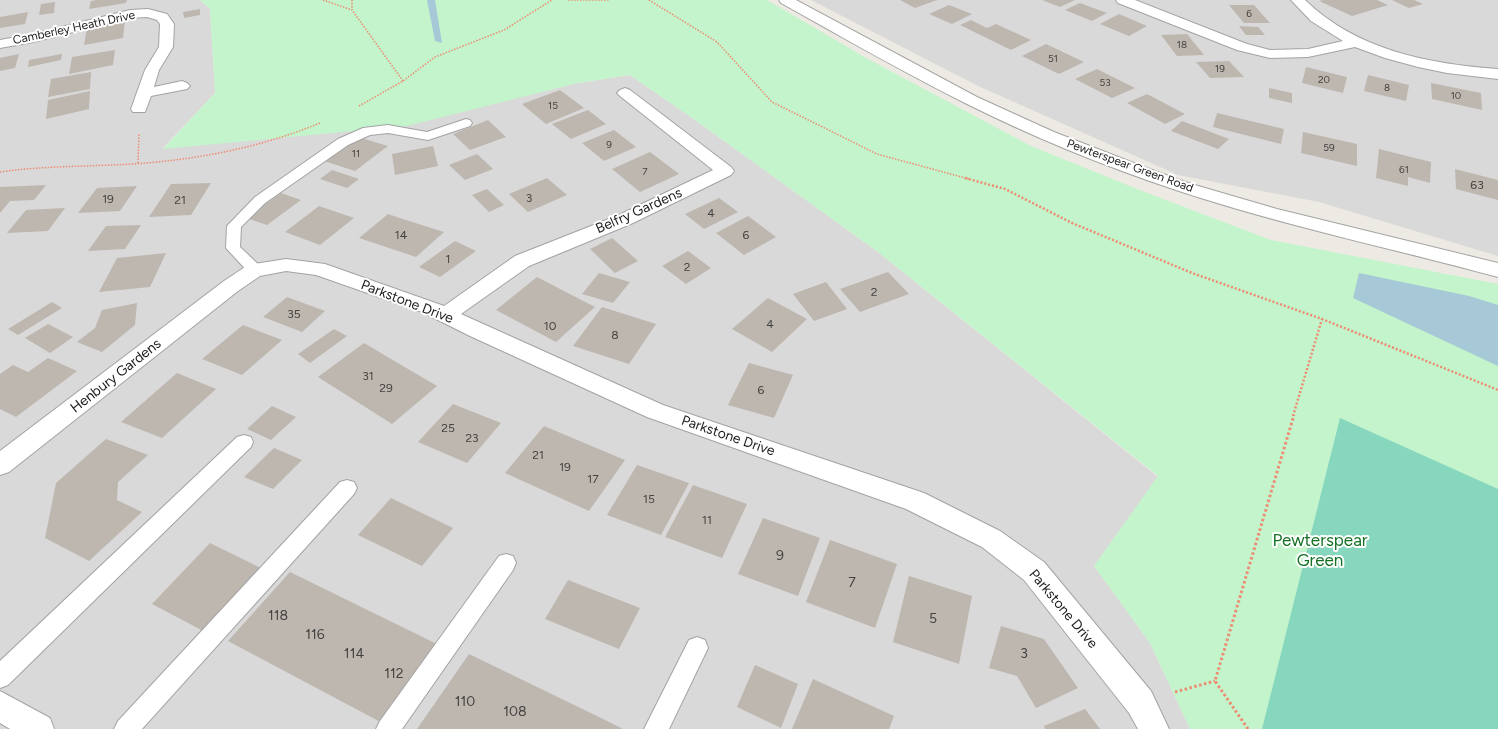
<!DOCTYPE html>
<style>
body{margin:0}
canvas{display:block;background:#edeae3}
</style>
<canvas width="1498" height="729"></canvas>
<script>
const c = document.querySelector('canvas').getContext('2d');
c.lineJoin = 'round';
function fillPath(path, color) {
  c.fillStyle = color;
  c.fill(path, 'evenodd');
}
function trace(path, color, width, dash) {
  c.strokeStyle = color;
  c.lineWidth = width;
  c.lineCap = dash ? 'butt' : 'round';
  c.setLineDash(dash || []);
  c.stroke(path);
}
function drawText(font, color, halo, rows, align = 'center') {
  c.font = font + ' Figtree,sans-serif';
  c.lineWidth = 4;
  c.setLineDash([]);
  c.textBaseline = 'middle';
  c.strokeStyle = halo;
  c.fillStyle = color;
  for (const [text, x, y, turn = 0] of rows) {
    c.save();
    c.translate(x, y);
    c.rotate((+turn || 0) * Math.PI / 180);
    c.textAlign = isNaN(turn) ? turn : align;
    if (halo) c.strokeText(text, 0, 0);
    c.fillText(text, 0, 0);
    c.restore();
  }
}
const residential = new Path2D(`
 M0,0H200L210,9L215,93L163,148L630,75L695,120L878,252L1158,477L1094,566L1150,643L1190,729H0Z
 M811,0H1498V256L1319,202L1178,175L978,86Z`);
const park = new Path2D(`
 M200,0H767L868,59L1031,146L1142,191L1271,240L1498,284V729H1190L1150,643L1094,566L1158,476L878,252L695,120L630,75L578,83L407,126L163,149L215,93L210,9Z`);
const pitch = new Path2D(`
 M1340,418L1498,489V729H1262Z`);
const water = new Path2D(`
 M1359,273L1469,296L1498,305V366L1353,298Z`);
const stream = new Path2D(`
 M427,0H435L442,43L435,41Z`);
const building = new Path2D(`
 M97,0H127L126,3L89,9L91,1Z
 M900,0H937L915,8Z
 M1042,0H1075L1060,7Z
 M1323,0H1377L1388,5L1352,16L1319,1Z
 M1392,0H1414L1423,4L1409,8Z
 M55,2L54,13L39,15L41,4Z
 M1080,3L1107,13L1092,21L1065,10Z
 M949,5L972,14L952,24L929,14Z
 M1229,5H1254L1270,23H1244Z
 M200,9V15L184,18L183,12Z
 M28,12L25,24L0,28V17Z
 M1119,14L1147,26L1129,36L1100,24Z
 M971,20L987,28L996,24L1031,40L1011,50L960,25Z
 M125,21L123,38L84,45L87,28Z
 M1239,26L1258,27L1265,35H1246Z
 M1187,34L1204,55L1177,56L1161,35Z
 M1046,44L1084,62L1059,74L1022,56Z
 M115,50L113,65L69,74L72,57Z
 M19,54L15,68L0,71V58Z
 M62,54L61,60L28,67L29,60Z
 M1229,61L1244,77L1210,78L1196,62Z
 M1306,67L1347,77L1343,93L1302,83Z
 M1097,69L1135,88L1112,98L1075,79Z
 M91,72L90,89L48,97L51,79Z
 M1368,75L1409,85L1406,101L1364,91Z
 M1431,83L1481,93L1482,110L1432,99Z
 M1269,88L1292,93V103L1269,98Z
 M560,90L584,108L546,124L522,104Z
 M90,91L89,109L46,119L48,100Z
 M1147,94L1185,114L1165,124L1127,103Z
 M588,110L606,124L571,139L552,124Z
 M1217,113L1284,129L1281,144L1213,127Z
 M488,120L506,137L470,150L453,134Z
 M1182,121L1229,139L1218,149L1171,131Z
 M614,130L636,147L604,161L582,143Z
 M1303,132L1357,144V166L1301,153Z
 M358,137L388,146L355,171L324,161Z
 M433,146L438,166L395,175L392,154Z
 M1379,149L1431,162L1430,183L1408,177V186L1376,178Z
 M650,152L679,174L640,192L612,169Z
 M477,154L493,169L465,180L449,165Z
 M1455,169L1498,180V200L1456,189Z
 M332,170L359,179L347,188L320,179Z
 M547,178L567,195L528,212L509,194Z
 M211,183L191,215L149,217L171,184Z
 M46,185L34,200L10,201L0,213V187Z
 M137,186L120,211L78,213L97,188Z
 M487,189L504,205L489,212L472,195Z
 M281,193L301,200L267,225L246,218Z
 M719,198L738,212L704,229L685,214Z
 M319,206L354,218L320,245L285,232Z
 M65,208L48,231L7,233L26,210Z
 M388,214L406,220L444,232L416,257L359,238Z
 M748,216L776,237L744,255L716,233Z
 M141,225L125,249L88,251L106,226Z
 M612,238L638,261L615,273L590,249Z
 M455,241L476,251L440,277L419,267Z
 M688,251L711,268L686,284L662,266Z
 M166,253L150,287L99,292L117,258Z
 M888,272L909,294L860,312L840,289Z
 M599,273L630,282L613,303L582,294Z
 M537,277L595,307L556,342L496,310Z
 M826,282L847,309L814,321L793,294Z
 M287,297L325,311L302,332L263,317Z
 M768,298L807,319L772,352L732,329Z
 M52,302L62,308L18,335L8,329Z
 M137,303L135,325L102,352L77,342L95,328L102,310Z
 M602,307L656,324L629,364L573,346Z
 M48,324L73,337L50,353L25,338Z
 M243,325L282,340L242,375L202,359Z
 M334,329L347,336L310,363L298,354Z
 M364,343L437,386L392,424L318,377Z
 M48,358L77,371L16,417L0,409V374L13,365L28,372Z
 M749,363L793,375L774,418L728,405Z
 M177,373L216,389L162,438L121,422Z
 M453,404L501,423L467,463L418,442Z
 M272,406L296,417L271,440L247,429Z
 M544,426L625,460L589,511L505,473Z
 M106,439L148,455L118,482L117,500L142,512L89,561L45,538L56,483Z
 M274,448L302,460L273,489L244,477Z
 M637,465L689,483L661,535L607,515Z
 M693,485L747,504L722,558L665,537Z
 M391,498L453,528L422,566L358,535Z
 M763,518L820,538L798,596L738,574Z
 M830,540L897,564L875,628L806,602Z
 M210,543L265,570L207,633L152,604Z
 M290,572L441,646L386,725L228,641Z
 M909,576L972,596L959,664L893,642Z
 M568,580L640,608L619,649L545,619Z
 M1001,626L1044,639L1078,688L1036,708L1017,676L989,668Z
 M469,654L599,717L623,729H417Z
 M755,665L798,684L781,728L737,707Z
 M813,679L894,716L889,729H792Z
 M1085,709L1100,729H1045L1044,726Z`);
const pathFar2 = new Path2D(`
 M323,0L352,10
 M352,0V10L403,81
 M568,0H609
 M649,0L717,42L772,102L877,154L969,179
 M359,106L403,81L435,57L504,30L552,0
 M138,163L139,134
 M0,172C48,165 97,167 146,163C206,158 264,146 320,123`);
const pathFar1 = new Path2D(`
 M965,178L1005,189L1072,223L1192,273L1322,319L1498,390
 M1293,416L1322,319`);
const path = new Path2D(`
 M1175,692L1215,681
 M1248,729L1215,681L1294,415`);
const service = new Path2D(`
 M466,119L470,120L472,123L470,126L428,140L388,133L370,135L348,145L265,203L241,227L240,247L260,266L263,270L260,274L255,275L250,274L226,248L227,226L255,197L338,139L363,128L388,125L427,132Z
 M244,435L251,437L253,442L251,447L8,685L0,688V661L237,437Z
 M347,480L354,482L357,488L354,494L142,729H114L118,721L340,482Z
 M506,554L513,556L516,563L513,570L402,729H376L380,721L499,556Z
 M697,637L705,640L708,648L669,729H644L689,640Z`);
const minor = new Path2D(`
 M779,0H796L977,97L1054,132L1144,167L1188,183L1277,209L1498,263V277C1391,248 1281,225 1176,190C1104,166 1033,137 965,103C903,72 842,37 781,3Z
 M1116,0H1135L1247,44L1270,50L1308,49L1343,41L1311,21L1291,0H1305C1356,50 1429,64 1498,69V79L1447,73L1418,67L1385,58L1355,47L1308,57L1270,58L1237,50L1118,3Z
 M148,9L167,14L174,24L173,47L159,70L154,87L182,81L187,83L190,86L187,89L151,96L145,112H133L131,109L145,70L159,47L160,24L157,20L147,17L130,18L33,42L0,48V40L33,34L130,10Z
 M625,88L630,90L731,167L734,171L731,175L633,223L529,266L461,314L663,405L924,493L1000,531L1044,562L1151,691L1169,729H1138L1129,713L1024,580L982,547L906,509L647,417L470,336L422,312L316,275L286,271L260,276L238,291L9,472L0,475V451L224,281L248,265L286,259L325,264L444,306L515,256L619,215L713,170L620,96L617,93L620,90Z
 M0,691L50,718L54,729H10L0,723Z`);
const farNumbernames = [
 ["6",1249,14],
 ["18",1182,45],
 ["51",1053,59],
 ["19",1220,69],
 ["20",1324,80],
 ["53",1105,83],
 ["8",1387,88],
 ["10",1456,96],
 ["15",553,106],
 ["9",609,145],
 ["59",1329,148],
 ["11",356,154],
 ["61",1404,170],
 ["7",645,172]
];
const farStreetnames = [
 ["Camberley Heath Drive",74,28,-12],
 ["Pewterspear Green Road",1130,166,20]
];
const numberNames = [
 ["63",1477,185],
 ["3",529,198],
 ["19",108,199],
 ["21",180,200],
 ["4",711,213],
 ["14",401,235],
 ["6",746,235],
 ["1",448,259],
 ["2",687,267],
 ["2",874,292],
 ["35",294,314],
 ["4",770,324],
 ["10",550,326],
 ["8",615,335],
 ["31",368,376],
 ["29",386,388],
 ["6",761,390],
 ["25",448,428],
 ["23",472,438],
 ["21",538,455],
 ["19",565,467],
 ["17",593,479],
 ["15",649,499],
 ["11",707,520]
];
const streetNames = [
 ["Belfry Gardens",639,211,-24],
 ["Parkstone Drive",407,302,21],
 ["Henbury Gardens",116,376,-38],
 ["Parkstone Drive",728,436,19],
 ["Parkstone Drive",1063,609,50]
];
const nearNumbernames = [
 ["9",780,556],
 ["7",852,583],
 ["118",278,616],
 ["5",933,619],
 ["116",315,635],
 ["114",354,654],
 ["3",1024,654],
 ["112",394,674],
 ["110",465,702],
 ["108",515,712]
];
const nearParknames = [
 ["Pewterspear",1320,541],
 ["Green",1320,561]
];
fillPath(residential, '#dad9d9');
fillPath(park, '#c3f4cb');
fillPath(pitch, '#87d6be');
fillPath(water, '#a7c8d7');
fillPath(stream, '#a7c8d7');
fillPath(building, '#bdb7b0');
trace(service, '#a3a3a3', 2);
trace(minor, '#a3a3a3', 2);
trace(pathFar2, '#ee8b73', 1.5, [1.5, 1.5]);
trace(pathFar1, '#ee8b73', 2.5, [2, 2]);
trace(path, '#ee8b73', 3, [2.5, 2.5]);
fillPath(service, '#fff');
fillPath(minor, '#fff');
drawText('10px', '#444341', null, farNumbernames);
drawText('12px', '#1c1c1c', '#fff', farStreetnames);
drawText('12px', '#444341', null, numberNames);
drawText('14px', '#1c1c1c', '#fff', streetNames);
drawText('14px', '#444341', null, nearNumbernames);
drawText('17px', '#147124', '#fff', nearParknames);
</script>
